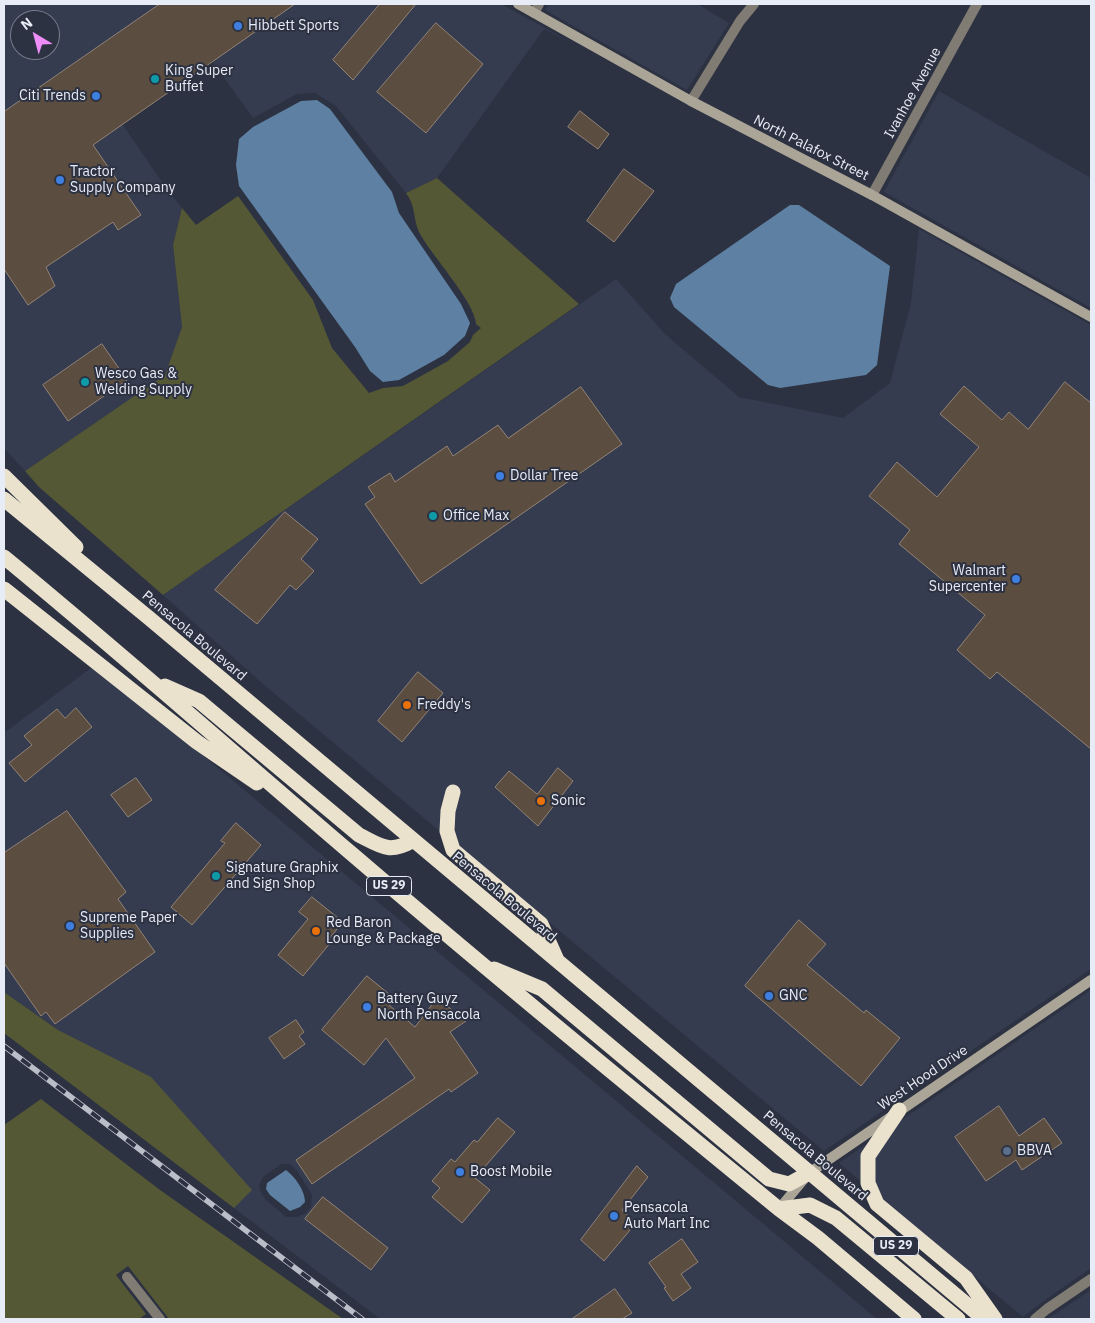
<!DOCTYPE html>
<style>
body{margin:0}
#map{position:relative;width:1095px;height:1323px;overflow:hidden;background:#2d3242;font-family:"IBM Plex Sans",sans-serif}
canvas{display:block}
.frame{position:absolute;inset:0;border:5px solid #e8ecf6;pointer-events:none}
.north{position:absolute;left:10px;top:10px;width:50px;height:50px;box-sizing:border-box;background:#2d3242;border:1px solid #787c8a;border-radius:50%;rotate:323deg;font-size:14px;font-weight:700;line-height:20px;text-align:center;color:#e8ecf6}
.north::after{content:'';display:block;margin:auto;width:18px;height:22px;background:#ee8cf8;clip-path:polygon(50% 0,100% 100%,50% 72%,0 100%)}
</style>
<div id="map">
<canvas width="1095" height="1323"></canvas>
<div class="frame"></div>
<div class="north">N</div>
</div>
<script>
const c = document.querySelector('canvas').getContext('2d');
c.lineJoin = 'round';
function fillPath(path, color) {
  c.fillStyle = color;
  c.fill(path, 'evenodd');
}
function trace(path, color, width, dash) {
  c.strokeStyle = color;
  c.lineWidth = width;
  c.lineCap = dash ? 'butt' : 'round';
  c.setLineDash(dash || []);
  c.stroke(path);
}
function drawText(font, color, halo, rows, align = 'center') {
  c.font = font + ' "IBM Plex Sans",sans-serif';
  c.lineWidth = 4;
  c.setLineDash([]);
  c.textBaseline = 'middle';
  c.strokeStyle = halo;
  c.fillStyle = color;
  for (const [text, x, y, turn = 0] of rows) {
    c.save();
    c.translate(x, y);
    c.rotate((+turn || 0) * Math.PI / 180);
    c.textAlign = isNaN(turn) ? turn : align;
    if (halo) c.strokeText(text, 0, 0);
    c.fillText(text, 0, 0);
    c.restore();
  }
}
const built = new Path2D(`
 M4,4H501L574,44L544,29L437,178L406,193L335,105L315,93L297,94L253,118L204,50L118,118L169,192L182,208L173,245L182,327L165,375L25,471L4,448ZM20,20H50V50H20Z
 M549,4H697L729,23L687,90L545,10Z
 M939,91L1091,178V308L884,192Z
 M919,229L1091,325V969L824,1151L263,684L163,595L616,279L665,334L739,397L843,418L890,383L911,303Z
 M91,668L118,689L127,692L877,1319H380L234,1208L251,1190L58,1030L4,992V733ZM281,1164H290L297,1171L312,1195L311,1207L306,1213L297,1217H286L266,1200L261,1193L259,1186L263,1177Z
 M1091,990V1268L1042,1302L1023,1317L839,1163Z
 M1091,1290V1319H1048L1052,1316Z`);
const green = new Path2D(`
 M437,178L579,304L163,595L39,487L25,471L165,375L182,327L173,245L182,208L196,225L238,196L313,300L332,348L369,393L383,388L403,386L448,361L470,342L473,335L481,328L476,324C475,302 431,255 419,232C413,219 416,206 406,193Z
 M4,992L58,1030L151,1077L252,1190L234,1208L4,1033Z
 M41,1099L160,1190L343,1319H169L128,1266L116,1275L146,1314L139,1319H4V1125Z`);
const water = new Path2D(`
 M317,100L330,109L392,192L399,213L461,304L470,323L465,336L444,355L399,380L383,382L370,371L355,347L239,186L236,165L239,139L253,127L301,101Z
 M790,205H799L890,266L877,365L866,375L780,388L768,385L674,307L670,298L676,284Z
 M286,1170C295,1177 305,1190 305,1202L300,1207L290,1211L270,1195L266,1189L267,1183Z`);
const building = new Path2D(`
 M160,4H295L93,145L141,215L118,230L113,222L46,267L55,286L28,305L4,269V112Z
 M380,4H416L353,80L333,60Z
 M436,23L483,64L426,133L377,92Z
 M580,111L609,134L598,149L568,127Z
 M624,169L654,191L614,242L587,221Z
 M102,344L127,380L68,421L43,385Z
 M1065,382L1091,403V749L997,672L990,679L957,650L985,615L899,544L910,530L869,496L897,462L937,497L979,447L940,414L964,386L1002,420L1009,412L1028,429Z
 M581,387L622,444L421,584L365,504L375,497L368,487L390,473L395,482L447,446L453,456L498,425L508,438Z
 M285,512L318,539L301,559L314,571L296,590L290,585L257,624L215,590Z
 M418,672L443,693L402,742L378,721Z
 M76,708L92,727L25,782L9,763L32,745L24,736L57,709L65,718Z
 M558,768L573,781L538,826L495,787L509,771L537,794Z
 M136,778L152,800L128,817L111,795Z
 M67,811L126,892L118,899L155,952L55,1024L46,1012L41,1016L4,963V853Z
 M236,823L261,845L192,925L171,907L225,843L221,841Z
 M312,897L343,922L328,940L331,942L303,976L278,955L308,919L299,912Z
 M799,920L826,944L807,965L864,1013L866,1010L900,1038L861,1086L745,986Z
 M367,976L394,998L389,1005L415,1027L437,998L466,1021L450,1032L478,1073L451,1092L449,1089L312,1184L296,1160L415,1078L386,1038L364,1065L322,1030Z
 M296,1020L304,1032L299,1036L305,1044L284,1059L269,1038Z
 M999,1106L1019,1136L1044,1118L1062,1143L1022,1170L1016,1160L986,1181L955,1137Z
 M498,1118L515,1132L475,1178L490,1190L462,1223L432,1197L440,1188L432,1181L451,1159L455,1162L474,1140L477,1142Z
 M637,1166L648,1177L622,1210L636,1223L604,1261L581,1240Z
 M323,1197L388,1248L371,1270L305,1219Z
 M682,1239L698,1262L681,1274L691,1288L673,1301L664,1288L666,1287L649,1263Z
 M615,1289L632,1313L622,1319H572Z`);
const street = new Path2D(`
 M534,13L539,4
 M691,101L740,21L754,4
 M872,195L977,4
 M127,1277L160,1319
 M1035,1319L1047,1309L1091,1279`);
const secondary = new Path2D(`
 M518,4L691,101L872,195L1091,317
 M779,1209L809,1173L1091,980`);
const highway = new Path2D(`
 M4,476L76,547
 M4,499L149,618L984,1319
 M4,557C122,654 236,755 352,854C493,975 636,1092 779,1209L818,1238L914,1319
 M4,589L197,742L257,783
 M165,686L199,701L359,835C381,846 389,854 412,841
 M453,792L448,811L447,831L453,850L541,924L557,960
 M494,969L542,989L769,1179L789,1184L809,1173
 M899,1110L868,1156V1183L877,1204L966,1278L995,1319
 M779,1209L810,1205L836,1218L958,1319`);
const rail = new Path2D(`
 M4,1046L362,1319`);
const markers = [
 [238,26,5,"#3f7fe0"],
 [155,79,5,"#0f9aa8"],
 [96,96,5,"#3f7fe0"],
 [60,180,5,"#3f7fe0"],
 [85,382,5,"#0f9aa8"],
 [500,476,5,"#3f7fe0"],
 [433,516,5,"#0f9aa8"],
 [1016,579,5,"#3f7fe0"],
 [407,705,5,"#e8710a"],
 [541,801,5,"#e8710a"],
 [216,876,5,"#0f9aa8"],
 [70,926,5,"#3f7fe0"],
 [316,931,5,"#e8710a"],
 [769,996,5,"#3f7fe0"],
 [367,1007,5,"#3f7fe0"],
 [1007,1151,5,"#5c6f8a"],
 [460,1172,5,"#3f7fe0"],
 [614,1216,5,"#3f7fe0"]
];
const shields = [
 [389,886,45],
 [896,1246,45]
];
const shieldNames = [
 ["US 29",389,886],
 ["US 29",896,1246]
];
const poiNames = [
 ["Hibbett Sports",248,26],
 ["King Super",165,71],
 ["Buffet",165,87],
 ["Citi Trends",86,96,"right"],
 ["Tractor",70,172],
 ["Supply Company",70,188],
 ["Wesco Gas &",95,374],
 ["Welding Supply",95,390],
 ["Dollar Tree",510,476],
 ["Office Max",443,516],
 ["Walmart",1006,571,"right"],
 ["Supercenter",1006,587,"right"],
 ["Freddy's",417,705],
 ["Sonic",551,801],
 ["Signature Graphix",226,868],
 ["and Sign Shop",226,884],
 ["Supreme Paper",80,918],
 ["Supplies",80,934],
 ["Red Baron",326,923],
 ["Lounge & Package",326,939],
 ["GNC",779,996],
 ["Battery Guyz",377,999],
 ["North Pensacola",377,1015],
 ["BBVA",1017,1151],
 ["Boost Mobile",470,1172],
 ["Pensacola",624,1208],
 ["Auto Mart Inc",624,1224]
];
const streetNames = [
 ["Ivanhoe Avenue",913,93,-61],
 ["North Palafox Street",811,148,27],
 ["Pensacola Boulevard",194,636,40],
 ["Pensacola Boulevard",504,897,40],
 ["West Hood Drive",923,1078,-34],
 ["Pensacola Boulevard",815,1156,40]
];
fillPath(built, '#353c50');
fillPath(green, '#555835');
fillPath(water, '#5e80a2');
fillPath(building, '#5b4d40');
trace(building, '#938375', 1);
trace(street, '#807c74', 10);
trace(secondary, '#aba598', 10);
trace(highway, '#ebe2ce', 15);
trace(rail, '#babec9', 5.5);
trace(rail, '#2d3242', 4, [11]);
for (const [x, y, r, color] of markers) {
  const dot = new Path2D();
  dot.arc(x, y, r, 0, 2 * Math.PI);
  c.fillStyle = color;
  c.fill(dot);
  trace(dot, '#2d3242', 2);
}
for (const [x, y, w] of shields) {
  const box = new Path2D();
  box.roundRect(x - w / 2, y - 9.5, w, 19, 4);
  c.fillStyle = '#2d3242';
  c.fill(box);
  trace(box, '#e8ecf6', 1);
}
drawText('bold 12px', '#e8ecf6', null, shieldNames);
drawText('14px', '#e8ecf6', '#2d3242', poiNames, 'left');
drawText('14px', '#e8ecf6', '#2d3242', streetNames);
</script>
